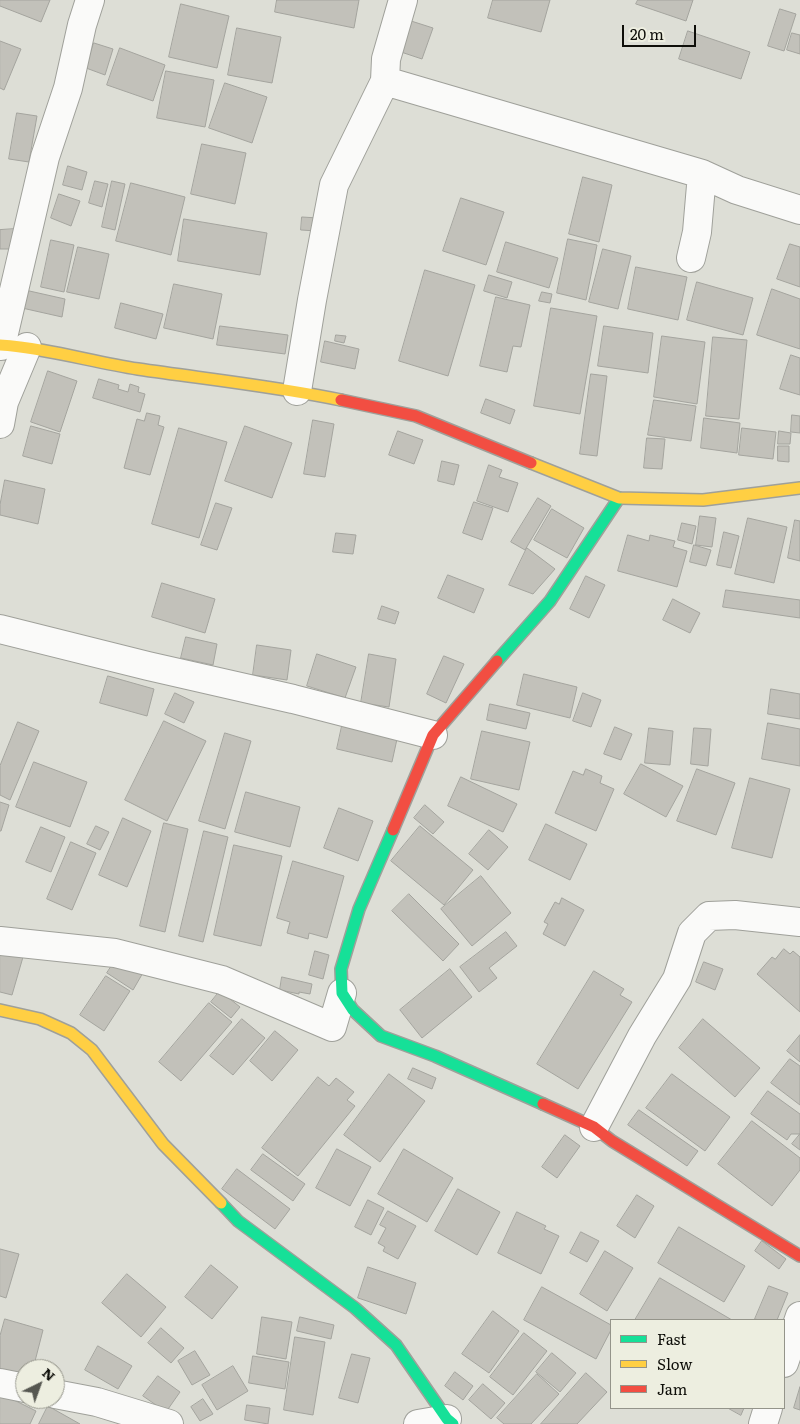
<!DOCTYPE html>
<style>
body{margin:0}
#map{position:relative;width:800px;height:1424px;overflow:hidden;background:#ddded6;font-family:Literata,serif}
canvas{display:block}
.legend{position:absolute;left:610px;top:1319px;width:175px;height:90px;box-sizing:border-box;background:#edeee0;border:1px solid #94948a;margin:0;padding:6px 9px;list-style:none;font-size:15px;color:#0e0e09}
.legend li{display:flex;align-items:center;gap:10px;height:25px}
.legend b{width:25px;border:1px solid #94948a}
.north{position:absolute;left:15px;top:1359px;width:50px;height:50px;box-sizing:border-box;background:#edeee0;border:1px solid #94948a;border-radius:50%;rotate:42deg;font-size:14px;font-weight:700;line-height:20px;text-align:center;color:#0e0e09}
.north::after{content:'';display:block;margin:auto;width:18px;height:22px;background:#565751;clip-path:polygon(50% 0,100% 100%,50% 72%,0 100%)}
.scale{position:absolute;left:622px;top:25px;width:74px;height:22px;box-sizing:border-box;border:2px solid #0e0e09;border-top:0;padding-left:6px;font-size:15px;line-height:18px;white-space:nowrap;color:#0e0e09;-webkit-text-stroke:4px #edeee0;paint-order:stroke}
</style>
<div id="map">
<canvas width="800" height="1424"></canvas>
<ul class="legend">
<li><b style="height:6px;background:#16e098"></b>Fast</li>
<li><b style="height:6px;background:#ffcf43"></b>Slow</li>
<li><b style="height:6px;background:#f24e42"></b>Jam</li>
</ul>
<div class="north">N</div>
<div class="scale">20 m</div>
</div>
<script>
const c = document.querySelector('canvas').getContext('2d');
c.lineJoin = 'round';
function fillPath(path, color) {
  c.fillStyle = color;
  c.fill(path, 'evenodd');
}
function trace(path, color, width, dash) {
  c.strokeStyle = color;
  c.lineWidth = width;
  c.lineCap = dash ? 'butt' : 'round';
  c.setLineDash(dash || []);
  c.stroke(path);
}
const building = new Path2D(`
 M0,0H50L41,22L0,6Z
 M277,0H359L354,28L275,12Z
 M493,0H550L541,32L488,18Z
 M638,0H693L686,21L636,4Z
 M181,4L229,16L217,68L169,57Z
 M780,9L796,14L784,51L768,46Z
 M408,20L433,28L422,59L398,51Z
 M237,28L281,37L272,83L228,75Z
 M688,31L750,52L741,79L679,59Z
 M792,33L800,35V54L787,50Z
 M0,41L21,49L4,90L0,88Z
 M94,43L113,49L105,75L86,68Z
 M120,48L165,65L153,101L107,85Z
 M166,71L214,80L205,127L157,118Z
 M225,83L267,97L252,143L209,128Z
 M17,113L37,116L29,162L9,159Z
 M202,144L246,153L235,204L191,194Z
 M68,166L87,172L82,190L63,185Z
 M583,177L612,185L599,242L569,234Z
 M95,181L108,184L102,207L89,203Z
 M112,181L125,184L115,230L102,227Z
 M131,183L185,197L171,255L116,241Z
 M59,194L80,201L71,226L51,218Z
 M461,198L504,212L486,265L443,251Z
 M302,217L318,218L317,231L301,230Z
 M184,219L267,233L260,275L178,261Z
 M15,229L14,249H0V230Z
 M568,239L597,245L586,300L557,293Z
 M51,240L74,245L64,292L41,287Z
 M506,242L558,258L549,288L497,272Z
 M790,244L800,247V287L777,279Z
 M78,247L109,254L99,299L67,292Z
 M603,249L631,256L618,309L589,302Z
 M636,267L687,277L678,320L628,309Z
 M425,270L475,285L448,376L399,361Z
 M489,275L512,282L507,298L484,291Z
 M697,282L753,298L743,335L687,320Z
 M174,284L222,294L213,339L164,328Z
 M772,289L800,299V349L757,335Z
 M25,290L65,299L62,317L22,308Z
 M542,292L552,294L550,303L539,301Z
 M496,297L530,305L521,347L513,346L507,372L480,366Z
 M121,303L163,314L156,339L115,328Z
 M551,308L597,316L580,414L534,406Z
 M220,326L288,335L285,354L217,345Z
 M604,326L653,333L648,373L598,366Z
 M336,335L346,336L344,343L335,341Z
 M662,336L705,342L697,404L654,397Z
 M713,337L747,340L739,419L706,416Z
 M325,341L359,349L355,369L321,362Z
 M791,355L800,358V395L780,389Z
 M48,371L77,381L60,432L31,422Z
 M591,374L607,376L597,456L580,454Z
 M99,379L119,385L118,389L128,392L130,384L139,387L138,392L145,394L140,412L93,398Z
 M486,399L515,410L510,424L481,413Z
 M654,400L696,406L691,441L648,435Z
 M147,413L160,416L158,425L164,427L150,475L124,468L137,419L144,421Z
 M792,415L800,416V433L791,432Z
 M704,418L740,423L737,453L701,448Z
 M313,420L334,424L325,477L304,474Z
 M31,426L60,434L52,464L23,456Z
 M245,426L292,443L272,498L225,481Z
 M179,428L227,442L199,538L152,524Z
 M742,428L776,432L773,459L739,455Z
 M398,431L423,440L414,464L389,455Z
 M779,431L791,433L790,444H778Z
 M647,438L665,439L662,469L644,468Z
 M778,446H789V462L778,461Z
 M442,461L459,465L454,485L438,481Z
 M489,465L502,470L499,477L518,483L508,512L477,501Z
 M5,480L45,489L38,524L0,515V505Z
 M538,498L551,506L525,550L511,542Z
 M474,502L493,508L482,540L463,533Z
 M216,503L232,508L217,550L201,545Z
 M552,509L584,528L567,558L534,540Z
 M700,516L716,518L712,547L696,545Z
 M748,518L787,527L774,583L735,574Z
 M795,520L800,521V561L788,558Z
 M682,523L696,526L692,544L678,540Z
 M724,532L739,536L731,568L717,565Z
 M336,533L356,535L353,554L333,552Z
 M628,535L649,541L650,535L675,541L673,547L687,551L677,587L618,571Z
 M694,545L711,550L706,566L690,562Z
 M527,548L555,569L533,594L509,585Z
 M448,575L484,589L474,613L438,598Z
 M586,576L605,585L589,618L570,609Z
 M162,583L215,599L205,633L152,617Z
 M726,590L800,600V618L723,607Z
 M673,599L700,613L690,633L663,620Z
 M382,606L399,612L395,624L378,619Z
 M186,637L217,644L213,665L181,658Z
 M257,645L291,650L287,680L253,675Z
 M317,654L356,667L345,698L307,686Z
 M369,654L396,659L389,707L361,703Z
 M444,656L464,664L446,703L427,694Z
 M524,674L577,687L570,718L517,705Z
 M108,676L154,689L147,716L100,703Z
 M771,689L800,694V719L768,714Z
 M175,693L194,702L184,723L165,714Z
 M583,693L601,700L591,727L573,721Z
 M490,704L530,713L526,729L487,720Z
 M164,721L206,741L167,821L125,800Z
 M18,722L39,731L10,800L0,795V766Z
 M768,723L800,729V766L762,759Z
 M342,726L397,739L392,762L337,749Z
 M615,727L632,734L621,760L604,754Z
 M649,728L673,731L670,765L645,763Z
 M694,728L711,729L708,766L691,764Z
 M482,731L530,742L519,790L471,779Z
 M225,733L251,741L225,829L199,821Z
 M34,762L87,782L70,827L16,807Z
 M641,764L683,786L666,817L624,794Z
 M586,769L602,776L600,783L614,789L596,831L555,813L573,771L583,775Z
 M697,769L735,783L716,835L677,821Z
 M461,777L517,804L503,832L448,806Z
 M750,778L790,789L772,858L732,848Z
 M246,792L300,807L290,847L235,832Z
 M0,802L9,805L1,831H0Z
 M425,805L444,822L433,834L414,818Z
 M339,808L373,821L358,861L324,848Z
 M123,818L151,831L127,887L99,875Z
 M164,823L188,829L165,932L140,926Z
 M546,824L587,844L570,880L529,860Z
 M96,826L109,832L100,850L87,844Z
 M420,826L473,870L444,905L391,861Z
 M41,827L65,837L51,872L26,862Z
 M489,830L508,847L488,870L469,854Z
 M204,831L228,837L203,942L179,936Z
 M71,842L96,853L72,910L47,899Z
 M234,845L282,856L261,946L214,935Z
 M293,861L344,876L327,938L309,933L308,939L287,933L290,922L277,918Z
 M481,876L511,913L472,946L441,909Z
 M409,894L459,944L443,961L392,911Z
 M562,898L584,910L565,946L543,934L548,924L544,922L555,902L559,904Z
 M506,932L517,946L489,968L497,978L479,992L460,967Z
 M784,949L790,954L793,951L800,957V1012L757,974L772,957L775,959Z
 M0,951L23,957L12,995L0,992Z
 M315,951L329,955L323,979L309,975Z
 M117,958L144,971L133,990L107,973Z
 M704,962L723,969L715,990L696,982Z
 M450,969L472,997L422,1038L400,1010Z
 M594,971L624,989L620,995L632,1002L578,1089L537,1064Z
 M106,976L130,991L104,1031L80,1015Z
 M282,977L312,984L310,994L299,992V994L280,990Z
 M220,991L240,1007L231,1018L211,1002Z
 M209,1003L232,1022L181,1081L159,1062Z
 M242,1019L265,1038L233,1075L210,1056Z
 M703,1019L760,1068L735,1097L679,1048Z
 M275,1031L298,1050L272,1081L250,1061Z
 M800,1035V1062L787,1051Z
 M790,1059L800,1066V1105L771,1083Z
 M413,1068L436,1078L432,1089L408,1079Z
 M389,1074L425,1101L380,1162L344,1135Z
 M672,1074L730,1117L705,1151L646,1108Z
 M318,1077L329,1086L336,1078L354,1092L347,1100L355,1106L298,1176L262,1148Z
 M768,1091L800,1114V1134H791L787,1140L751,1114Z
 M639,1110L698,1151L687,1166L628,1125Z
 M752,1121L800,1158V1170L772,1206L718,1164Z
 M800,1134V1150L792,1144Z
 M565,1135L580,1146L557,1178L542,1167Z
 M337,1149L371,1167L350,1206L316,1188Z
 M404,1149L453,1178L427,1222L378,1194Z
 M263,1154L305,1184L293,1201L251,1170Z
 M237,1169L290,1209L275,1229L222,1189Z
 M458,1189L500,1212L477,1255L435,1231Z
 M637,1195L654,1206L635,1238L617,1226Z
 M368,1200L384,1208L371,1235L355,1227Z
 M388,1211L416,1226L398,1259L383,1251L385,1247L378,1243L386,1228L380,1225Z
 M517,1212L546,1226L544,1229L559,1236L541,1274L498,1253Z
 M679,1227L745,1266L724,1302L658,1263Z
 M581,1232L599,1241L587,1262L570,1253Z
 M762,1241L786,1259L779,1269L755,1251Z
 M0,1249L19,1254L6,1298L0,1296Z
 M605,1251L633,1268L607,1311L580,1294Z
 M211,1265L238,1287L212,1319L185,1297Z
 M368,1267L416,1283L406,1314L358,1298Z
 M127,1274L166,1307L141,1337L102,1303Z
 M660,1278L732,1320H635Z
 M769,1286L788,1293L777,1320H759L755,1319Z
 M542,1287L611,1325V1330L596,1359L524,1320Z
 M493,1311L519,1331L489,1373L462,1354Z
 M262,1317L292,1322L286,1359L257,1354Z
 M300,1317L334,1325L331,1339L297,1331Z
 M5,1319L43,1330L33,1369H25V1387L0,1380V1336Z
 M161,1328L184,1348L171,1363L148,1343Z
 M524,1333L547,1351L513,1395L490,1377Z
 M295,1337L325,1342L313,1415L284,1410Z
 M98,1346L132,1366L118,1389L85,1370Z
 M195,1351L210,1375L192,1385L178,1361Z
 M552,1353L576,1373L560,1392L536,1372Z
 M352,1354L370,1358L358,1403L339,1398Z
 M253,1356L289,1362L285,1389L249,1383Z
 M233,1366L248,1391L217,1410L202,1385Z
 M455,1372L473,1386L463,1400L445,1386Z
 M586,1373L607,1392L577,1424H541Z
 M537,1374L559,1394L531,1424H504L497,1418Z
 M158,1376L180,1392L166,1412L143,1396Z
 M483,1384L505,1403L491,1419L469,1400Z
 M800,1387V1410L794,1408Z
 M0,1393L36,1411L30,1424H0Z
 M203,1399L213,1414L200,1421L191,1407Z
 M247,1405L270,1408L268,1424L245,1420Z
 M48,1406L80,1424H39Z
 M728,1408H744L741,1415Z`);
const street = new Path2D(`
 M385,81L702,174
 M691,258L697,232L702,174L737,190L800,210
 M1,346L45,157L68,88L82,25L90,0
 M297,391L312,300L334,185L385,81L386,59L403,0
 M0,424L4,402L27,347
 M0,629L148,666L293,699L433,735
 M0,941L115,953L222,980L332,1027L342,993
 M594,1127L642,1036L677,979L692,933L709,916L735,915L800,922
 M784,1363L800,1316
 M0,1383L25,1388
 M55,1394L97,1402L169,1424
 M418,1424L447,1419
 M763,1424L768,1408`);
const fast = new Path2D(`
 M497,661L550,601L619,498
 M393,830L359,909L341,969L342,993L353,1010L381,1036L435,1056L543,1104
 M221,1203L238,1221L355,1308L396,1345L447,1419L453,1424`);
const slow = new Path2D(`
 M0,345C47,348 92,362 138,369C206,379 274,386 341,400
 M531,463L619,498L703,500L800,488
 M0,1010L40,1019L71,1033L92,1050L163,1144L221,1203`);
const jam = new Path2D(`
 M341,400L416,416L531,463
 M393,830L433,735L497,661
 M543,1104L594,1127L612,1141L800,1256`);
fillPath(building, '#c2c1ba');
trace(building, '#a4a49e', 1);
trace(street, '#9fa09a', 30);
trace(fast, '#9fa09a', 14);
trace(slow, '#9fa09a', 14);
trace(jam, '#9fa09a', 14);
trace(street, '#fafaf9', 28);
trace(fast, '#16e098', 11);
trace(slow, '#ffcf43', 11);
trace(jam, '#f24e42', 11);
</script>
